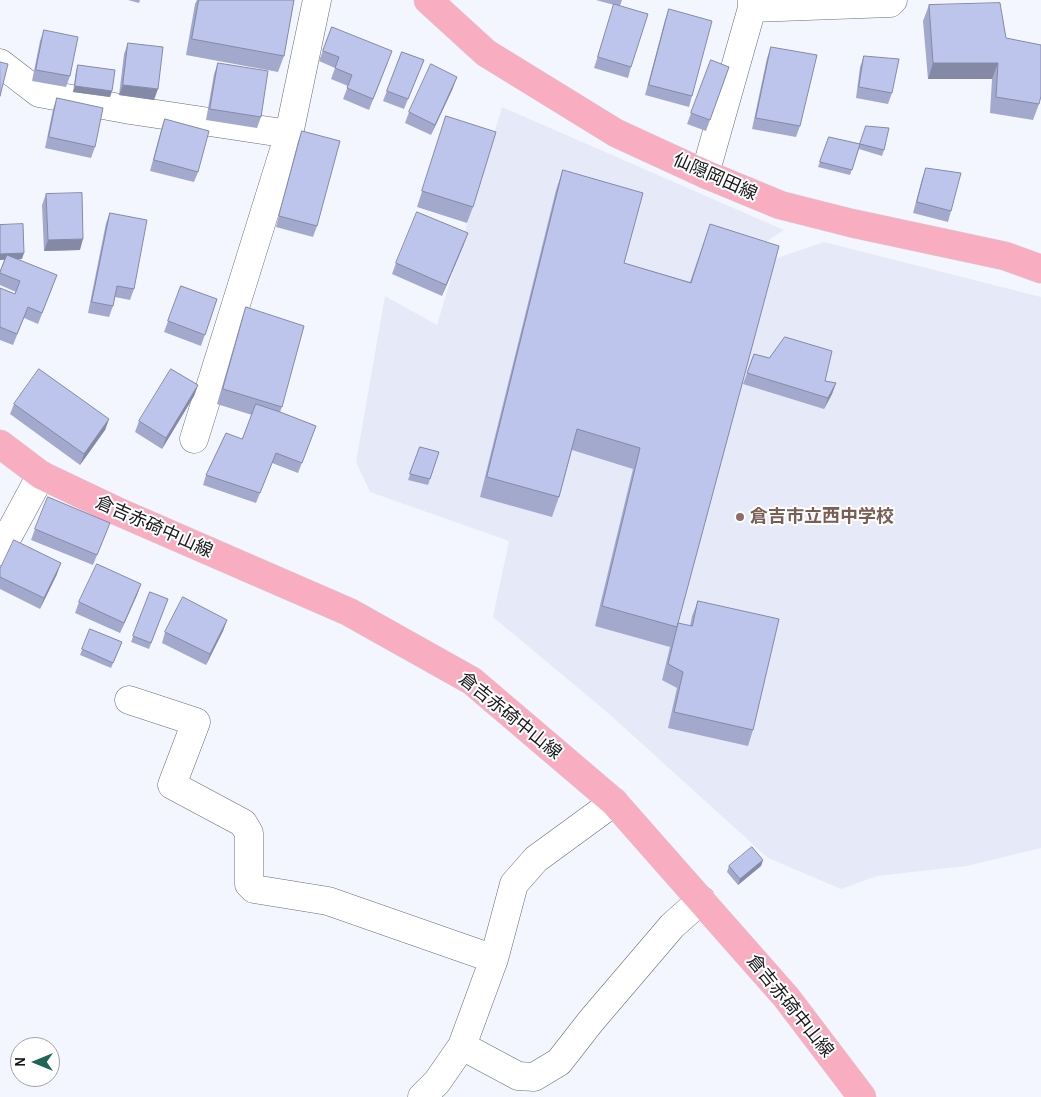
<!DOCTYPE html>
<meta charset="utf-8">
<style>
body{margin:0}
#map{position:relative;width:1041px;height:1097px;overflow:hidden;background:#f4f6ff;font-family:"Alegreya Sans",sans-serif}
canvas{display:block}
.north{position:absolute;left:10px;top:1037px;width:50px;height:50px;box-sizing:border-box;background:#fff;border:1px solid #a2a2a3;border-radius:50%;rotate:270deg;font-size:14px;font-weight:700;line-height:20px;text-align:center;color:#16171a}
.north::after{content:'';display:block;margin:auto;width:18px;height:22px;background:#216556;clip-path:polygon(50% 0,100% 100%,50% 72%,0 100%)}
</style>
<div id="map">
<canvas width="1041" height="1097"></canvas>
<div class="north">N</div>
</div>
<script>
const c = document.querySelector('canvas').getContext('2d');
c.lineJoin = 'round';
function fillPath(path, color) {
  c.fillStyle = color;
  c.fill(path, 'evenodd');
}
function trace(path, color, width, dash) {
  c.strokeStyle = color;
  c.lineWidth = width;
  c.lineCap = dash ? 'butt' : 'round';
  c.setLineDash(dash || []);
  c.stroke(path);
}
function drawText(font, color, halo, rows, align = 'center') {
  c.font = font + ' "Alegreya Sans","Noto Sans JP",sans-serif';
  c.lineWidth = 4;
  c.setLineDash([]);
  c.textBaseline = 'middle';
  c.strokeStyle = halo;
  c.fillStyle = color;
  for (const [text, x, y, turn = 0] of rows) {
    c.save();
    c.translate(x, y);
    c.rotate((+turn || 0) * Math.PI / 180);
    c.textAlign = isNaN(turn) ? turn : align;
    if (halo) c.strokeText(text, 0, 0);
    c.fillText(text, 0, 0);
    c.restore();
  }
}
const built = new Path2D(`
 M502,107L784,230L758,247L771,260L824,242L1041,297V848L967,866L877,876L841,889L768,858L608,713L493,617L509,541L370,492L356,462L385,296L437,325Z`);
const minor = new Path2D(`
 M752,8L890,3L893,0
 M0,63L39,93L130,110L289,134
 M705,174L752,8V0
 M194,439L289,134L317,0
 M0,551L41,475
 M129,700L196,722L172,785L243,823L249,833V884L254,889L328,901L494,959
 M462,1046L518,1076L534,1077L559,1062L591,1021L672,926L701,900
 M422,1097L437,1082L462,1046L494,959L514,884L536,859L614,802`);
const major = new Path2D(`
 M428,0L486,53L616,133L705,174L780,205L851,223L1005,256L1041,269
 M0,444L41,475L119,512L349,612L472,681L614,802L786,997L862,1097`);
const wall = new Path2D(`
 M128,0H140L139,3Z
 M197,0H294L284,56L278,72L186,55L195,4Z
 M596,0H622L620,6L631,67L628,78L594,68L614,5Z
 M929,5L1006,38L1039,104L1033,120L990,113L992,79H928L923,21Z
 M669,9L692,96L689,107L645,95L665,20Z
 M332,27L388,62L369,110L343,99L348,86L331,79L335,68L319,61Z
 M44,30L70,76L66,87L32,81L40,41Z
 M128,43L154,100L119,95L124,54Z
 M771,47L800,126L796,137L752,129L767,58Z
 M402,52L424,60L404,109L383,101Z
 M864,56L892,93L888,104L856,98L860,67Z
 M711,60L729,67L706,131L687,124Z
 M218,63L261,117L257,128L206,120L214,74Z
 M78,65L112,91L110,97L73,92L76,71Z
 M453,88L431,135L405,123L409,112Z
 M57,98L95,147L91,158L45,148L53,109Z
 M446,116L473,207L467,223L417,207Z
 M165,119L198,172L194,182L150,171L161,130Z
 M866,126L884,150L882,156L859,149L850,175L818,167L829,137L860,144Z
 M302,131L317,226L313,237L276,227L298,142Z
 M926,168L951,211L948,222L913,213L922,179Z
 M563,170L624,263L690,282L710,224L678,623L690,626L692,616L698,601L753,730L748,746L668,728L677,688L662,680L671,643L670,647L595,626L633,469L572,450L559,497L552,517L480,497L556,190Z
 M46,194L80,250L44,251L42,205Z
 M110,213L134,289L130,300L115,297L113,306L109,317L88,313L106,223Z
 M0,225L22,259H17L53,286L38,324L24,318L13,345L0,340V288L15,294L16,292L0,285V271L5,259L0,260Z
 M464,244L442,296L392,274L396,263Z
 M181,286L217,299L201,346L164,332Z
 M246,307L282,407L280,412L316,426L298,473L272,463L256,503L203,485L206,475L242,439L252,415L217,404L241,322Z
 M754,354L769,358L825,381L836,383L832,394L824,409L743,384Z
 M198,385L194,396L162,449L135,432L139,421Z
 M14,404L109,419L105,430L80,465L10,414Z
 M420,447L439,452L428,485L408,480Z
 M35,529L106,533L93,565L31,540Z
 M0,569L57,574L40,609L0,589Z
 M141,584L137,595L120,633L75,613L79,602Z
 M150,592L168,599L149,649L131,642Z
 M227,620L223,631L206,665L162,643L165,632Z
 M90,629L122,642L111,668L80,655Z
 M763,860L761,866L738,885L727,872L729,866Z`);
const shadedWall = new Path2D(`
 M933,63H998L992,79H928Z
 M457,77L453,88L431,135L435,125Z
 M123,85L158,89L154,100L119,95Z
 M75,86L112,91L110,97L73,92Z
 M468,233L464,244L442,296L446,285Z
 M83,239L80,250L44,251L48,240Z
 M24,253L22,259L0,260V254Z
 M836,383L832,394L824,409L828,398Z
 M198,385L194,396L162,449L166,438Z
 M109,419L105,430L80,465L84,454Z
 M61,563L57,574L40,609L44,598Z
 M141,584L137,595L120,633L124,623Z
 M227,620L223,631L206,665L210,654Z
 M763,860L761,866L738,885L740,879Z`);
const building = new Path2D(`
 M199,0H294L284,56L192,39Z
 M1000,3L1006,38L1041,45V96L1039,104L996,97L998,63H933L929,5Z
 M614,4L648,14L631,67L598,57Z
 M669,9L712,21L692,96L649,85Z
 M332,27L392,51L373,99L347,88L352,75L335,68L339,57L323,51Z
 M44,30L78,37L70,76L36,70Z
 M128,43L163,47L158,89L123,85Z
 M771,47L817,55L800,126L756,118Z
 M402,52L424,60L408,99L387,91Z
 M864,56L899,59L892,93L859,87Z
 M711,60L729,67L710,120L691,113Z
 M0,62L8,64L0,96Z
 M218,63L268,71L261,117L210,109Z
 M431,64L457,77L435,125L409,112Z
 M78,65L115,70L112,91L75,86Z
 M57,98L103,108L95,147L49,137Z
 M446,116L496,132L473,207L422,191Z
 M165,119L209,131L198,172L154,160Z
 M866,126L889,128L884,150L860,144Z
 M302,131L340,141L317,226L279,216Z
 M829,137L860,144L852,170L820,162Z
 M926,168L961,173L951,211L917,202Z
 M563,170L643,193L624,263L691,283L710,224L779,246L677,627L602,606L640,448L577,429L559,497L487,477Z
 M82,193L83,239L48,240L46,194Z
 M417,212L468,233L446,285L396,263Z
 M110,213L147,220L134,289L117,286L113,306L92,302Z
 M23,224L24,253L0,254V225Z
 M7,255L57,275L42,313L28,307L17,334L0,327V288L15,294L20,281L0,273Z
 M181,286L217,299L205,335L168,321Z
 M246,307L304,326L282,407L223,389Z
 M785,337L832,351L825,381L836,383L828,398L747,373L754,354L769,358Z
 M39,369L109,419L84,454L14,404Z
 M171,369L198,385L166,438L139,421Z
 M256,404L280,412L316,426L302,463L276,453L260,493L206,475L226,433L242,439Z
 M420,447L439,452L430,479L410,474Z
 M48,497L110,523L97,555L35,529Z
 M14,540L61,563L44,598L0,577V569Z
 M97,564L141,584L124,623L79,602Z
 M150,592L168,599L151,643L133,636Z
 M183,597L227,620L210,654L165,632Z
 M698,601L779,619L753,730L674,712L683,672L668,664L678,623L692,626Z
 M90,629L122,642L113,663L82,649Z
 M752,847L763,860L740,879L729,866Z`);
const markers = [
 [740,517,5,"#8d6e63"]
];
const streetNames = [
 ["仙隠岡田線",715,177,24],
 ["倉吉赤碕中山線",154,527,24],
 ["倉吉赤碕中山線",510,716,39],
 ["倉吉赤碕中山線",790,1006,51]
];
const educationNames = [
 ["倉吉市立西中学校",750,517]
];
fillPath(built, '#e6e9f7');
trace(minor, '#696c76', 29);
trace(major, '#d5d5d6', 29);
trace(minor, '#fff', 28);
trace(major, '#f8adc1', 28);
fillPath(wall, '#a3a9cc');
fillPath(shadedWall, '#848aa6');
fillPath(building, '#bdc5ed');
trace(building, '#848aa6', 1);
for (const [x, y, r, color] of markers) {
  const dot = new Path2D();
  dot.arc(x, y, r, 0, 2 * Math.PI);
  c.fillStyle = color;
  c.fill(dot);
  trace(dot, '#fff', 2);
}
drawText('18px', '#16171a', '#fff', streetNames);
drawText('bold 18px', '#785e54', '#fff', educationNames, 'left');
</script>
